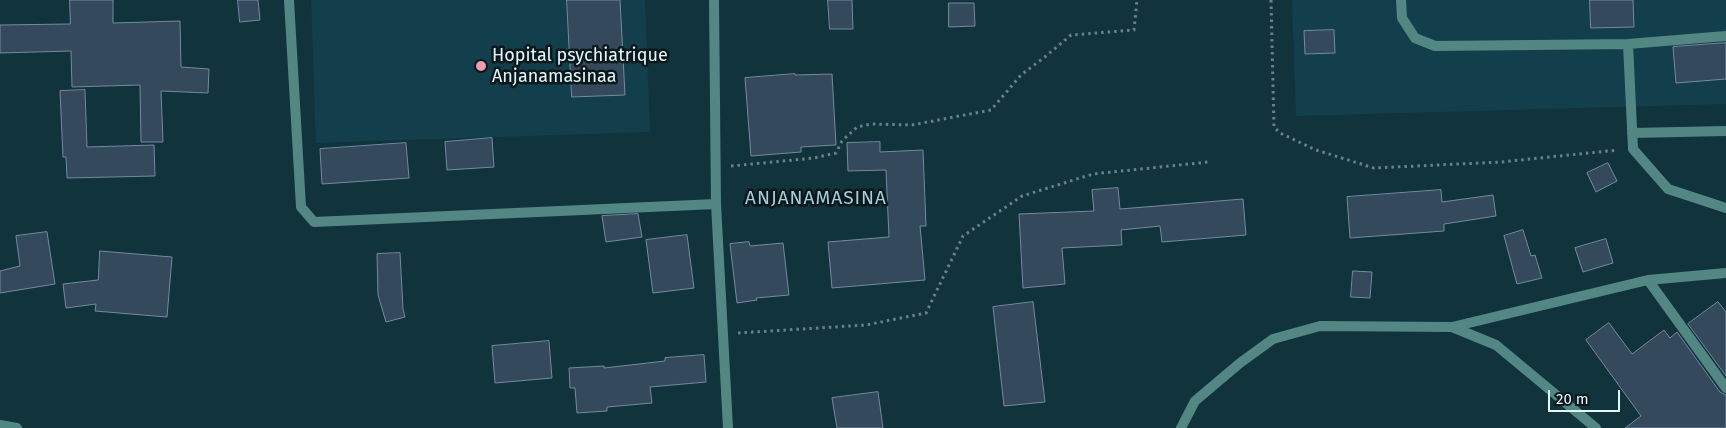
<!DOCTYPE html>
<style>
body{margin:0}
#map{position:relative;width:1726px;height:428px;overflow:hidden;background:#11333c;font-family:"Fira Sans",sans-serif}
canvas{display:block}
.scale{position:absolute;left:1548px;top:390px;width:72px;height:22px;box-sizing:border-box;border:2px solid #e4f7fd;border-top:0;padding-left:6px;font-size:15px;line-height:18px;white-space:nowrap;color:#e4f7fd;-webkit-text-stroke:4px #0a181c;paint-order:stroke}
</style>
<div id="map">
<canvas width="1726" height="428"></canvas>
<div class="scale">20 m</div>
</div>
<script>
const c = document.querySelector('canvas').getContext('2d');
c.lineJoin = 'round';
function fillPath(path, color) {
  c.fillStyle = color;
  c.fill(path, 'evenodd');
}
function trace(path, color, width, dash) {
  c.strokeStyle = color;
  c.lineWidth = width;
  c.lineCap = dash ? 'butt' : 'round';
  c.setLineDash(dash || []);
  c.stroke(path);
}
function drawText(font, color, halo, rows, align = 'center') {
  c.font = font + ' "Fira Sans",sans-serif';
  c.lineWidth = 5;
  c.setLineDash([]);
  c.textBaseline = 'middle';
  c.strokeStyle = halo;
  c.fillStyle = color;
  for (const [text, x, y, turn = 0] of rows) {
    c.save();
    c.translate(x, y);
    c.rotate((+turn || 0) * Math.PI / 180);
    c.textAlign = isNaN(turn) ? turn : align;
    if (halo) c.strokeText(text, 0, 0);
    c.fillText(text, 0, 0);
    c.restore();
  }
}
const built = new Path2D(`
 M311,0H645L650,132L316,143Z
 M1292,0H1726V104L1296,116Z`);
const building = new Path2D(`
 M70,0H113V23L180,21L181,67L209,69L208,93L161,91L163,142H141L140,85L72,87L71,51L0,53V25L70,24Z
 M238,0H258L260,20L240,22Z
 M567,0H620L625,95L572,97Z
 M828,0H852L853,29H830Z
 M1590,0H1633L1634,27L1591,28Z
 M949,3H974L975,26L949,27Z
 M1334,30L1335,53L1305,54L1304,31Z
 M1726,43V79L1676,83L1673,47Z
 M795,74V75L832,74L836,145L801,147V152L751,156L745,78Z
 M85,90L87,147L154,145L155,176L67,178L66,157H63L60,91Z
 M492,138L494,167L447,170L445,142Z
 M880,142V152L923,150L926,226H920L925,280L832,288L828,242L889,237L886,170L848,171L847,143Z
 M406,143L409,178L322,184L320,149Z
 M1608,163L1617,181L1596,192L1587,173Z
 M1118,188L1120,209L1243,199L1246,235L1162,242L1160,226L1121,230L1122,245L1062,248L1065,284L1023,288L1019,214L1094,211L1092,190Z
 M1441,190L1442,202L1493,195L1496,216L1444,224V231L1350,238L1347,197Z
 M638,214L642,237L606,242L602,216Z
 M1523,230L1531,256L1535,255L1542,278L1517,284L1504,236Z
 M47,232L55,284L0,293V271L20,266L16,236Z
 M687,235L694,288L653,293L646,240Z
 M1606,239L1613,263L1583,272L1575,248Z
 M749,242L750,246L783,243L789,295L756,298L757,300L737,303L730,244Z
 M100,251L172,257L167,317L95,311L96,304L66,308L63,284L98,280Z
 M400,253L403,309L405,317L386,322L378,295L377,254Z
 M1353,271L1372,272L1370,298L1351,297Z
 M1033,302L1045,402L1004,406L993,307Z
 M1718,302L1726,312V376L1688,324Z
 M1609,323L1632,354L1664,330L1670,338L1677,332L1720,392L1726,395V428H1625L1641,416L1586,340Z
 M549,341L552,378L495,383L492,346Z
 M704,355L706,382L650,387L652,403L607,407V411L577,413L575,388H570L569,368L604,366V368L665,361V358Z
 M878,392L883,428H837L832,398Z`);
const path = new Path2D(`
 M1271,0L1274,127L1280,133L1316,150L1374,168L1501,162L1618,150
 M731,166L814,158L836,153L842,141L857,127L871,124L912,125L991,110L1021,75L1046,56L1071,35L1134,30L1137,0
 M738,333L866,325L926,313L963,236L1022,196L1093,174L1208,162`);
const service = new Path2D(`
 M289,0L301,207L314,222L716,204
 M1401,0L1402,18L1415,38L1435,46L1628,44
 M1726,36L1628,44L1633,149L1668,189L1726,208
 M1632,133L1726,131`);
const minor = new Path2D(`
 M714,0L716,204L728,428
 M1648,280L1726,388
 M1452,327L1648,280L1726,273
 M0,425L17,428
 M1181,428L1195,401L1240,363L1273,339L1320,326L1452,327L1496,345L1596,428`);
const markers = [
 [481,66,6,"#f29ab0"]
];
const poiNames = [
 ["Hopital psychiatrique",492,56],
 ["Anjanamasinaa",492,77]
];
const neighbourhoodNames = [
 ["ANJANAMASINA",816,199]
];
fillPath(built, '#123f4b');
fillPath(building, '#34495c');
trace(building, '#748aa0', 1);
trace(path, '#66828a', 3, [2.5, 4]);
trace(service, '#538783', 10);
trace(minor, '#538783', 10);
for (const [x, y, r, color] of markers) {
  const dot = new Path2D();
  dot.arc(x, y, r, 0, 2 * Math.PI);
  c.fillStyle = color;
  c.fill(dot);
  trace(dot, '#0a181c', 2);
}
drawText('18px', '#e4f7fd', '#0a181c', poiNames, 'left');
c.letterSpacing = '1px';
drawText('19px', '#a8cdd8', '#0a181c', neighbourhoodNames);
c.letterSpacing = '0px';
</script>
